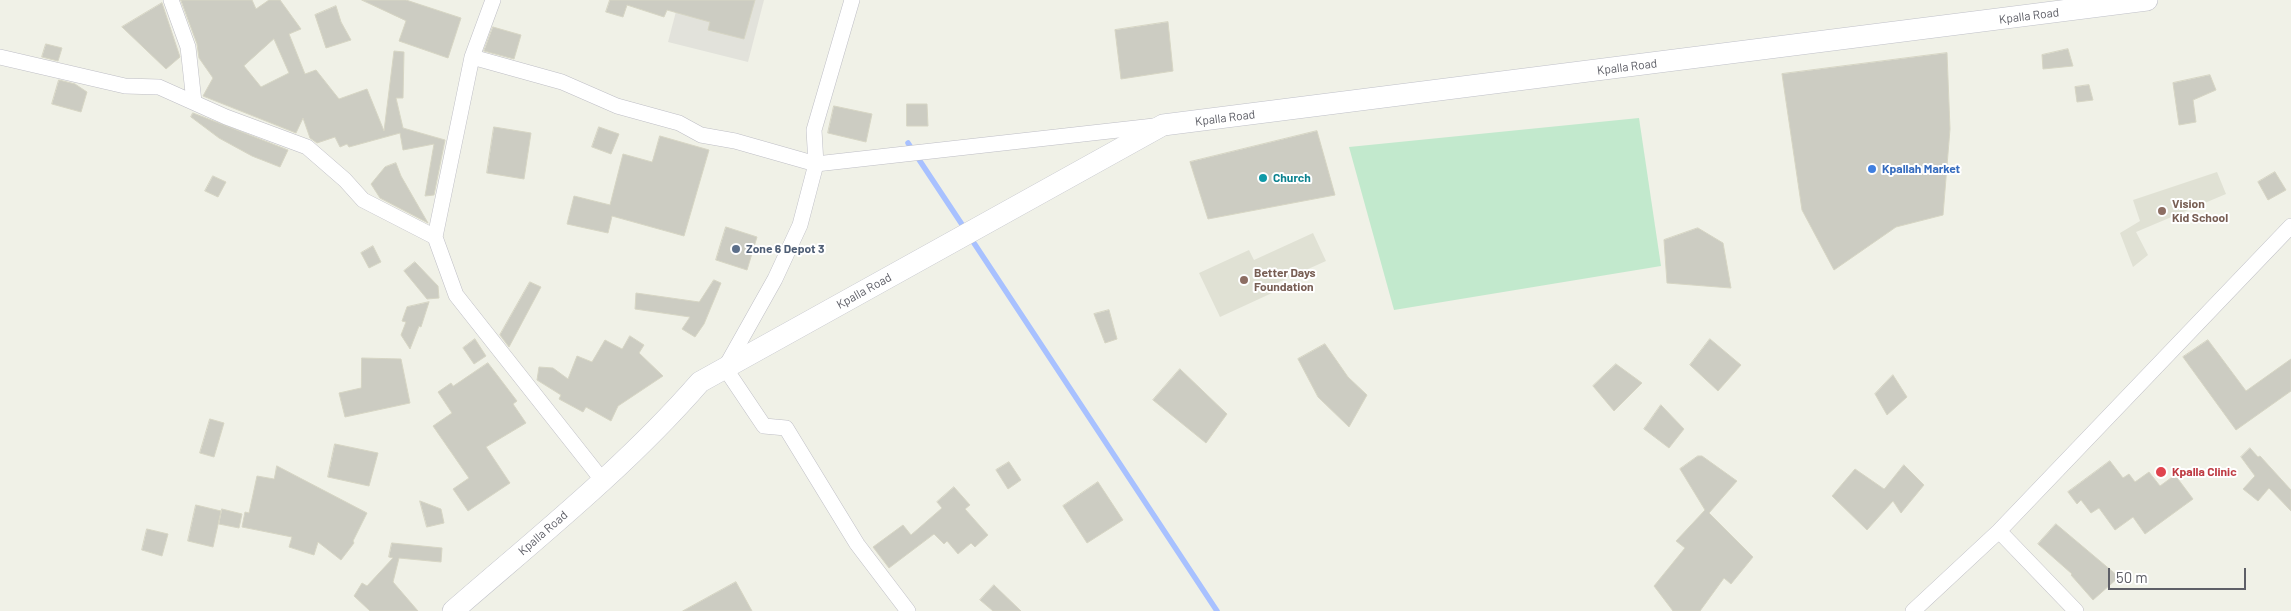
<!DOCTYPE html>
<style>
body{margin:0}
#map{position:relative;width:2291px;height:611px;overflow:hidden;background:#f0f1e7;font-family:Barlow,sans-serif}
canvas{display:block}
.scale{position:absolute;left:2108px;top:568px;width:138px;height:22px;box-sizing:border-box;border:2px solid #5e5f67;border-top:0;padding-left:6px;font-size:15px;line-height:18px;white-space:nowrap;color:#5e5f67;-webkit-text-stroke:4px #fff;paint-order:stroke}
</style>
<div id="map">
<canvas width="2291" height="611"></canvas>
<div class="scale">50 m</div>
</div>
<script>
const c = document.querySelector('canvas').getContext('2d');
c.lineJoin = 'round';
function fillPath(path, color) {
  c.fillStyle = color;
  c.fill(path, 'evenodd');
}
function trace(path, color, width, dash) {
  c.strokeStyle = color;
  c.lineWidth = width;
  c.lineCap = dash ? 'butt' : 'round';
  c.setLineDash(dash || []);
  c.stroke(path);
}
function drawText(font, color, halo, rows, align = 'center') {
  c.font = font + ' Barlow,sans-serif';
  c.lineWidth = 4;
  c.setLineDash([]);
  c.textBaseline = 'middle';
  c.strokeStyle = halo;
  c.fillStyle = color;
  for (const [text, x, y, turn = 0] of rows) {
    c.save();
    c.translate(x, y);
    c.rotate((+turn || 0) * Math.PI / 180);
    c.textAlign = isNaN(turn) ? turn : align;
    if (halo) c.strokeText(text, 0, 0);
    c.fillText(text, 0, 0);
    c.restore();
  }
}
const industrial = new Path2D(`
 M679,0H764L748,62L668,42Z`);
const education = new Path2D(`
 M2217,172L2226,194L2136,232L2148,255L2133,267L2120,233L2140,221L2133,200Z
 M1313,233L1326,261L1270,286L1272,293L1220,317L1199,273L1249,250L1254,260Z`);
const green = new Path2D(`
 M1639,118L1661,266L1394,310L1349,147Z`);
const stream = new Path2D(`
 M908,143L965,229
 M970,237L1217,611`);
const building = new Path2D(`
 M181,0H252L256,9L269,0H280L301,29L289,34L305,74L316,70L339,99L367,89L384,131L394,51L404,52L403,98H396L403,128L445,140L434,195L425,196L434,144L403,150L400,133L349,147L347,144L340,147L335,137L317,143L310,138L303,118L296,133L203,96L213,78L199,58L197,44ZM274,39L289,73L261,87L244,66Z
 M362,0H406L461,18L448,58L399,41L406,21Z
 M610,0H755L744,39L708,30L710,22L667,10L664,17L627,5L623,17L606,12Z
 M162,3L180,57L166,69L122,27Z
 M336,6L341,22L351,40L326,48L315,15Z
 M1168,22L1173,71L1121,79L1115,30Z
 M493,27L521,35L514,59L484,51Z
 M46,44L62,48L58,61L42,57Z
 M2068,49L2073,66L2043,69L2042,55Z
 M1947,53L1950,129L1943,215L1896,227L1834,270L1802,210L1782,74Z
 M2210,75L2216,90L2193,100L2196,122L2179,125L2173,83Z
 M59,80L75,84L87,92L81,112L52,104Z
 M2089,85L2093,100L2077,102L2075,87Z
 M907,104H927L928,126H907Z
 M834,106L872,114L866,142L828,133Z
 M193,113L288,150L280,167L252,156L219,138L191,117Z
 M494,127L531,133L524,179L487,173Z
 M599,127L619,134L611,154L592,147Z
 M1317,131L1335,195L1208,219L1190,162Z
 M660,136L709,150L684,236L612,216L608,233L567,224L574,196L610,205L623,154L652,162Z
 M396,163L401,176L428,223L380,198L371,184L385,167Z
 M2275,172L2286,190L2268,200L2258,182Z
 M213,176L226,182L218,197L205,191Z
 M726,227L757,237L747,270L716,260Z
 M1698,228L1723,243L1731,288L1667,283L1664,240Z
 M373,246L381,262L369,268L361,253Z
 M415,262L438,286L439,298L427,299L404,271Z
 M714,280L721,283L704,324L695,337L682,329L690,317L635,309L636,293L699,302Z
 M530,282L541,287L509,347L500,335Z
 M429,302L421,327L419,326L410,349L401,335L406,322L402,321L407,307Z
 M1109,310L1117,339L1105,343L1094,314Z
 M630,336L644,345L639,353L663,376L618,406L611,421L586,407L583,412L559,399L561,395L537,380L539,367L553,368L568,379L577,356L592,362L605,340L622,349Z
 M475,339L486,356L474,364L463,348Z
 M1710,339L1741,365L1718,391L1690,365Z
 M2208,340L2246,391L2291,359V391L2236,430L2183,357Z
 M1325,344L1348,377L1367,395L1349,427L1318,397L1298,359Z
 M362,358L401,359L410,403L345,417L339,393L361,388Z
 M488,363L517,401L513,404L526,423L486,447L510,483L468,511L453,489L469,478L433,426L452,413L438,392L451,383L453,386Z
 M1616,364L1642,383L1614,411L1593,386Z
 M1180,369L1227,414L1206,443L1153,400Z
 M1893,375L1907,397L1887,415L1875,394Z
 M1661,405L1684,429L1669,448L1644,429Z
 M210,419L224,423L214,457L200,453Z
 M335,444L378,453L369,486L328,477Z
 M2250,448L2258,457L2260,456L2291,490V511L2269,488L2258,501L2243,489L2255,476L2241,457Z
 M1698,456H1702L1737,481L1709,513L1753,557L1731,584L1724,578L1700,611H1673L1654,586L1685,548L1676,541L1705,510L1680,469Z
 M2110,461L2123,478L2129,474L2135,482L2149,472L2160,486L2175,475L2193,499L2145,534L2133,517L2115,530L2099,508L2091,513L2081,500L2077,504L2068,492Z
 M1009,462L1021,480L1008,489L996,470Z
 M1904,465L1924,485L1901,513L1893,501L1867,530L1832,496L1855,469L1884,489Z
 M277,466L367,513L353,541L354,543L341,560L318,542L314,555L289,547L292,537L242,527L245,512L249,513L257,476L274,479Z
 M1098,482L1123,520L1087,543L1063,506Z
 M954,487L970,505L965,509L988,535L975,547L971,543L958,554L947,541L944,544L934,534L889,568L873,547L903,525L911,535L942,508L937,502Z
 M420,501L441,509L444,523L427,527Z
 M196,505L221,511L213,547L188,541Z
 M222,509L242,514L239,528L219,524Z
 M2056,524L2119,577L2093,600L2071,575L2072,574L2038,544Z
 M147,529L168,534L162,556L142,550Z
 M392,543L442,548L441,562L399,558L393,582L418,611H370L354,596L362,583L367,586L393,558L389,557Z
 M736,582L752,611H683Z
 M994,585L1021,611H993L980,600Z`);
const street = new Path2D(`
 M171,0L188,47L194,102
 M493,0L472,57L435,237L456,295L603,481
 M852,0L814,130L816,164L800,225L775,279L725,368L764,426L786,428L857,544L908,611
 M0,57L125,86L159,87L226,117L307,147L345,180L363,200L435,237
 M472,57L562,82L617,106L679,123L701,135L735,141L816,164L1154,126
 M1999,531L2076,611
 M1913,611L1999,531L2291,226`);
const secondary = new Path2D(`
 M453,611C537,538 626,467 700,382L1163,125L2147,0`);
const markers = [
 [1872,169,5,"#3f7fe0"],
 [1263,178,5,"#0f9aa8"],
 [2162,211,5,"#8d6e63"],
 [736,249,5,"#5c6f8a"],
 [1244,280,5,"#8d6e63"],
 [2161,472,6,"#e0444e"]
];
const streetNames = [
 ["Kpalla Road",2029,16,-7],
 ["Kpalla Road",1627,67,-7],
 ["Kpalla Road",1225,118,-7],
 ["Kpalla Road",864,291,-29],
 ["Kpalla Road",543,533,-41]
];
const shopNames = [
 ["Kpallah Market",1882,169]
];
const cultureNames = [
 ["Church",1273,178]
];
const educationNames = [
 ["Vision",2172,204],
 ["Kid School",2172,218],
 ["Better Days",1254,273],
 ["Foundation",1254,287]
];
const serviceNames = [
 ["Zone 6 Depot 3",746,249]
];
const healthNames = [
 ["Kpalla Clinic",2172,472]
];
fillPath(industrial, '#e2e2db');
fillPath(education, '#e0e1d4');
fillPath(green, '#c2e9cd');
trace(stream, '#a8c1ff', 5.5);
fillPath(building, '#ccccc2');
trace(building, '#d6d5c4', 1);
trace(street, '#bebec5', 16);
trace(secondary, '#bfc0c8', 22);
trace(street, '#fff', 15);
trace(secondary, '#fff', 21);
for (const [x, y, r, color] of markers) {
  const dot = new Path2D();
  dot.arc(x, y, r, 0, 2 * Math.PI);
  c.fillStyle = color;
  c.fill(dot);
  trace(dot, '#fff', 2);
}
drawText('12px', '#5e5f67', '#fff', streetNames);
drawText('bold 12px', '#366cbe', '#fff', shopNames, 'left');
drawText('bold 12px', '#0d838f', '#fff', cultureNames, 'left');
drawText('bold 12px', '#785e54', '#fff', educationNames, 'left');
drawText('bold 12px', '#4e5e75', '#fff', serviceNames, 'left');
drawText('bold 12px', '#be3a42', '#fff', healthNames, 'left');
</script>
